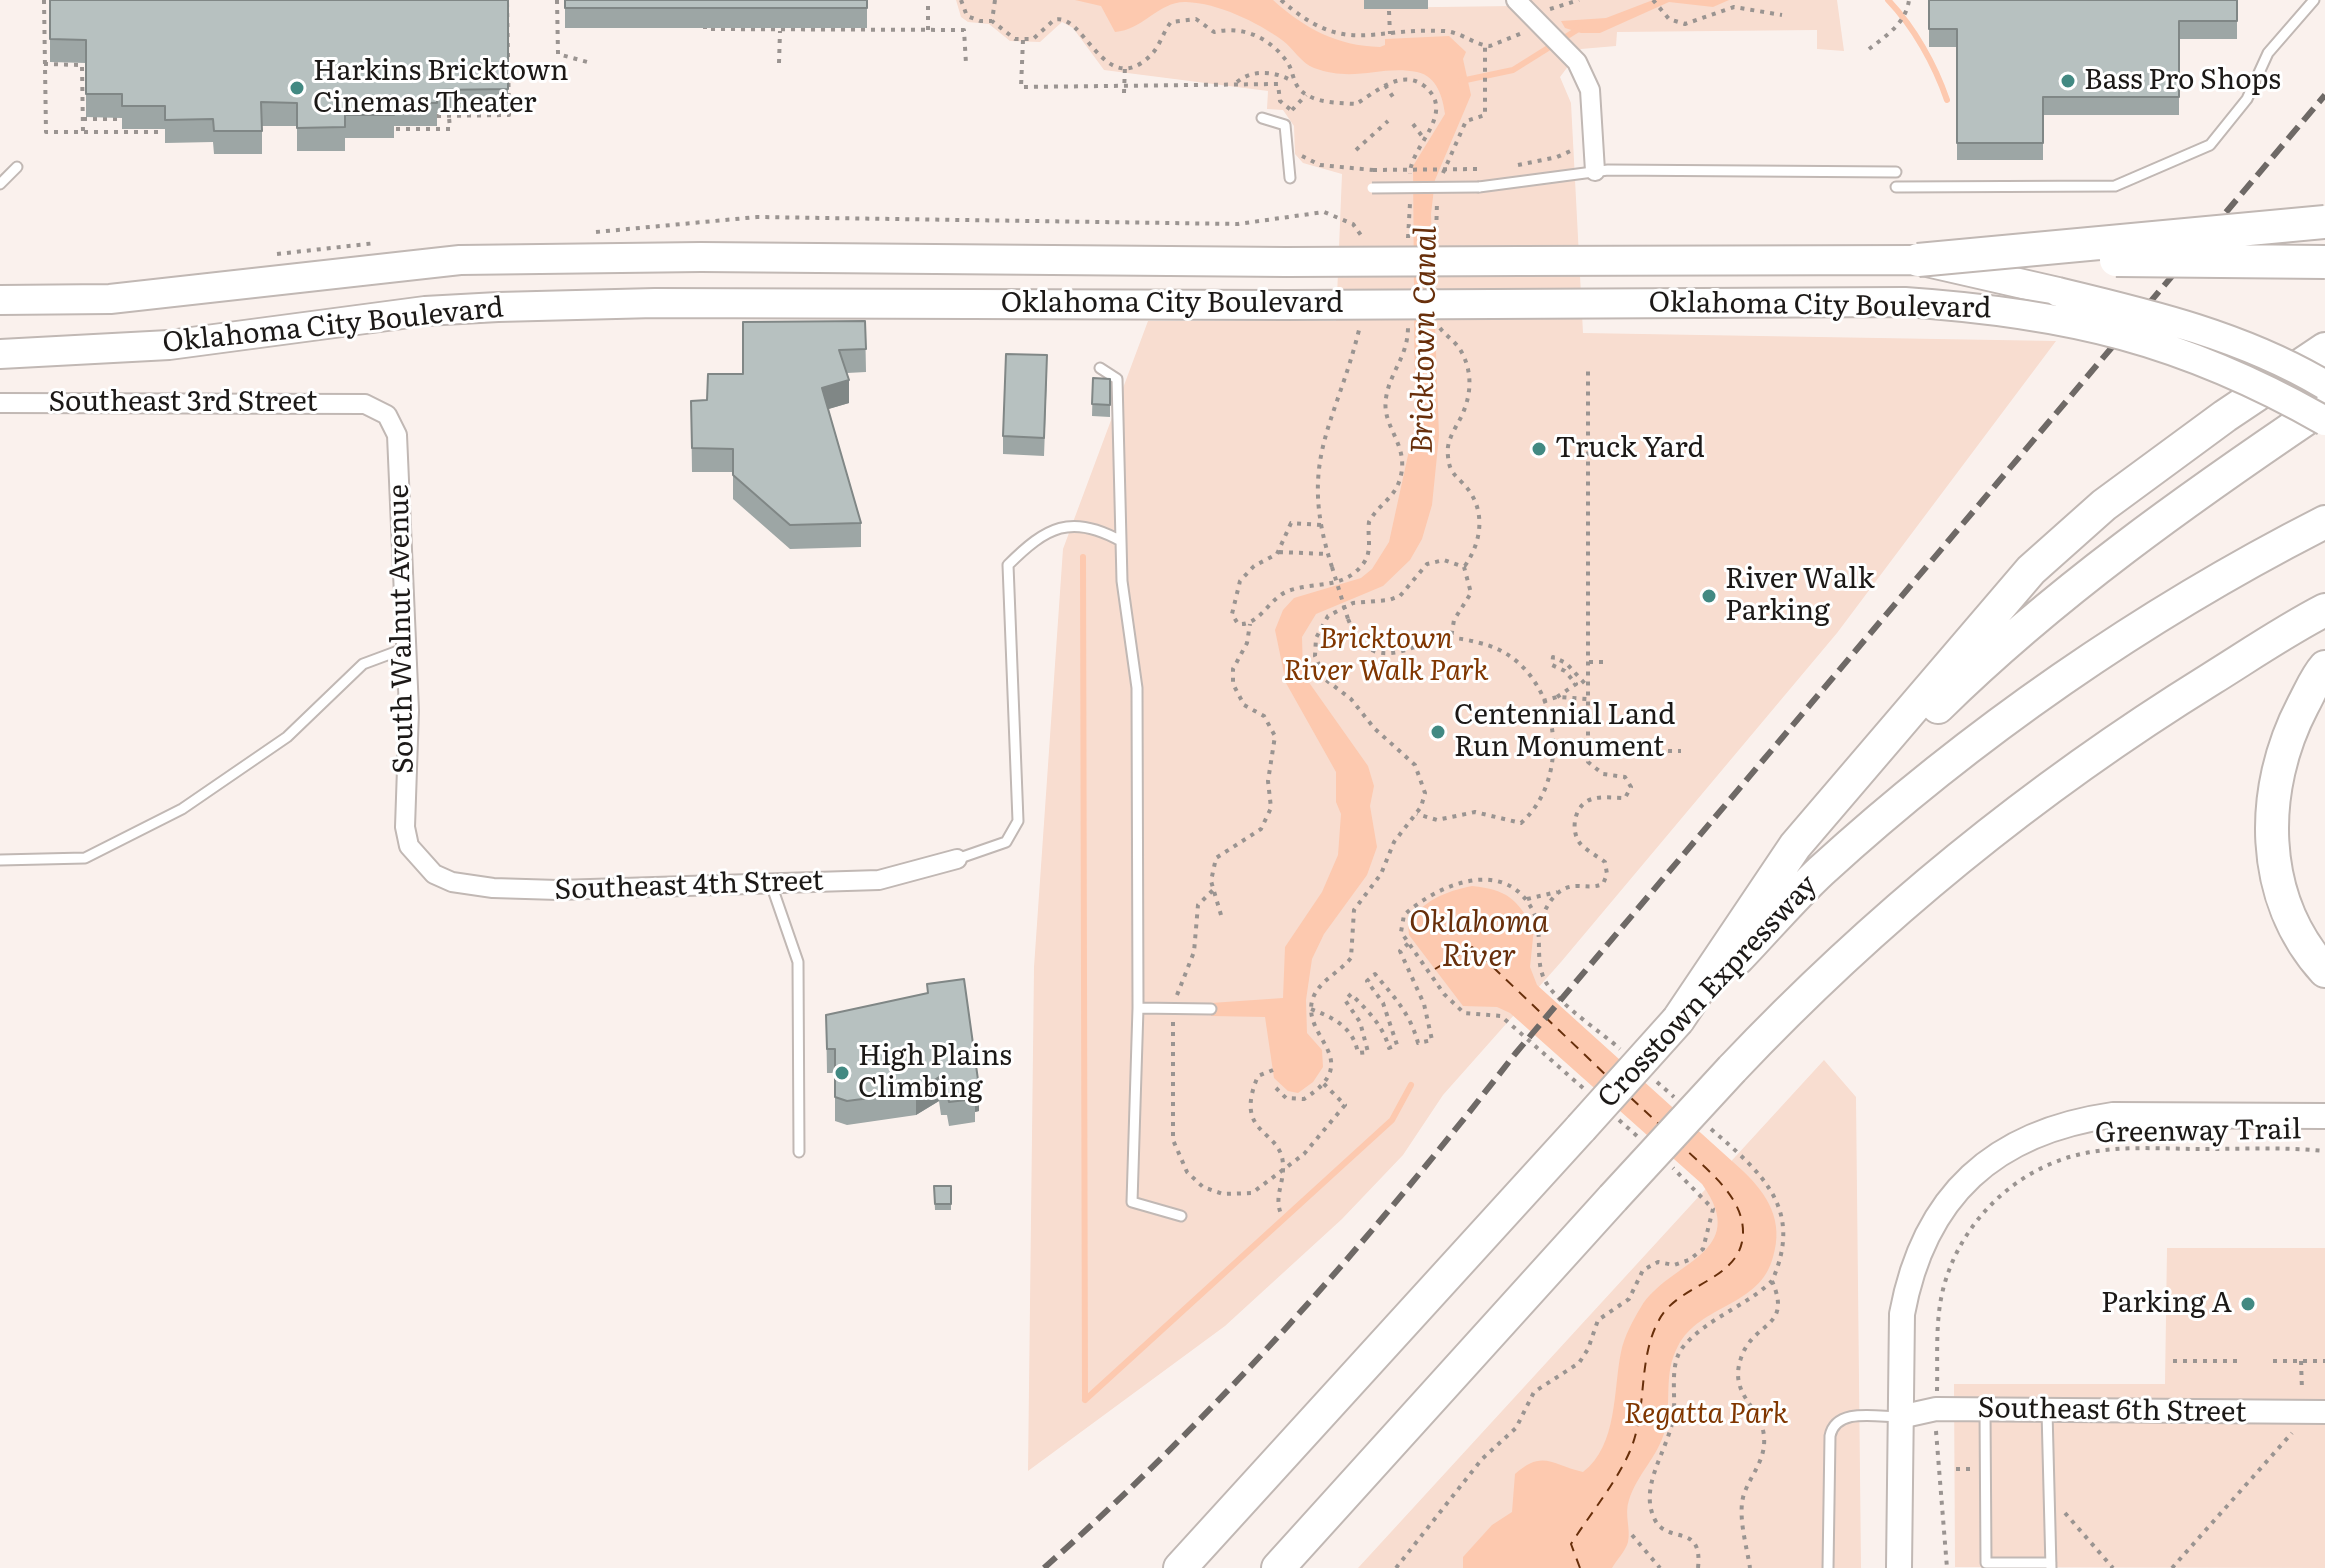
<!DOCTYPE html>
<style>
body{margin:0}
canvas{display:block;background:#faf1ed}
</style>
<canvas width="2325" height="1568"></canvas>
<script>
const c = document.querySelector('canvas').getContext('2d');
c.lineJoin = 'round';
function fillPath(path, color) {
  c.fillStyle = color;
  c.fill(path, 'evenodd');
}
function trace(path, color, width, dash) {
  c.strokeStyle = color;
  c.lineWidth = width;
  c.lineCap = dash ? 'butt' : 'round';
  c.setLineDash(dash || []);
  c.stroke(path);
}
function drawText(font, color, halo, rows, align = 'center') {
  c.font = font + ' Literata,serif';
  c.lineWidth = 6;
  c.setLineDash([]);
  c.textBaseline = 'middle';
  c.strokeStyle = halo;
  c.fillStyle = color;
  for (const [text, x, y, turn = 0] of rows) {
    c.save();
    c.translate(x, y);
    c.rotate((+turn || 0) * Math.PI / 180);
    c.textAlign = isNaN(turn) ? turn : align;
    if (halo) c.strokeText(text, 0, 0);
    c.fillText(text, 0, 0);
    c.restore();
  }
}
const green = new Path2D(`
 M956,0H1364V8L1513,6L1516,0H1837L1844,51L1817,49V30L1617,32L1616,46L1581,49L1560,77L1571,103L1583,333L2056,341L1837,633L1561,962L1443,1095L1403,1155L1342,1219L1225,1326L1028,1471L1034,967L1063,549L1148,321H1336L1342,174L1303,163L1295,154L1294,126L1283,110L1267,109L1268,91L1104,70L1073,28L1062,22L1040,42L1010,41L989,24L968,22L961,17Z
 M1824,1060L1856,1097L1861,1568H1358Z
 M2167,1248H2325V1568L1955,1567L1954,1384H2165Z`);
const water = new Path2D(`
 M1075,0H1273C1304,28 1337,46 1380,47L1385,45V39L1449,36L1466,52L1463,59L1471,95L1435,180L1431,214L1439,436L1432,505L1422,539L1410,560L1383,586L1316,614L1302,637L1303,674L1368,766L1374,786L1370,806L1377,847L1367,875L1324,934L1312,959L1306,1000L1307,1033L1322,1050L1323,1067L1313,1082L1298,1093L1288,1091L1274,1078L1265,1017L1211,1016V1003L1283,998L1285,947L1322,892L1338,855L1341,814L1336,802V772L1286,683L1275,630L1283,610L1294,598L1361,578L1372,569L1389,542L1415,423L1413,166L1445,114C1443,98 1437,76 1417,72C1380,65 1355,83 1314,68C1301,63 1293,48 1282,40C1257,22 1218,3 1186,2C1159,1 1143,30 1115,32L1101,6Z
 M1653,0H1729L1713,7L1669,2L1600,33H1581L1565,28L1561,21L1606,18Z
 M1472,886C1508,890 1515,898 1534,928L1530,967L1537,985L1743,1171C1768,1195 1784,1221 1773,1257C1760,1307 1700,1304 1678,1346C1663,1374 1672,1401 1665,1430C1658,1457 1637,1474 1629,1500C1624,1514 1631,1529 1628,1542C1626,1550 1616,1561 1612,1568H1463V1557L1492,1525L1512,1512L1515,1474C1543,1449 1552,1465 1583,1472C1618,1445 1613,1391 1621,1352C1624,1337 1633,1320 1641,1307C1669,1261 1752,1254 1702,1184L1510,1013L1497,1007L1463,1006L1409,935L1408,924C1422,901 1446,891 1472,886Z`);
const stream = new Path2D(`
 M1888,0C1914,27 1935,65 1947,100
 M1461,81L1513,70L1580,28
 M1083,557L1085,1400
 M1085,1400L1392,1120L1411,1085`);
const ferry = new Path2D(`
 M1435,969L1472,947L1608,1077
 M1631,1098L1661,1126
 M1580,1568L1571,1544C1590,1514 1616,1483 1630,1451C1648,1409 1637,1360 1659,1320C1676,1286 1734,1281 1742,1242C1750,1201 1708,1171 1683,1147`);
const path = new Path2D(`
 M44,0L46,132H161
 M557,0L558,54L591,63
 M961,0L967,16L980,21H992
 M995,0L992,21L1015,39H1033L1054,20C1084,10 1104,102 1151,55C1160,46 1163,32 1171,22L1196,19L1214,32C1242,26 1267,36 1285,59C1295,70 1291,87 1307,95C1320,103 1341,103 1356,104C1376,92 1400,69 1423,85C1459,112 1410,146 1410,174
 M1281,0C1346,57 1369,27 1443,31C1460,31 1474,45 1490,46L1522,33
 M1653,0L1669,19L1685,24L1734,7L1782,15
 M1550,9L1579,0
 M1389,11L1390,34
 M705,25V29L964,30L966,64
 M928,30V0
 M1023,40L1021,87L1278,84L1280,101L1291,110
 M1869,49C1886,36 1906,23 1909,0
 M779,63L780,31
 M44,64L82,65L83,132
 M1237,82C1252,69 1275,71 1292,81
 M1385,85L1395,100
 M1124,93L1125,66
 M1292,110L1306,95
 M437,116L509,115L507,0
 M83,119H121
 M1413,124L1425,140
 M396,129H450L449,117
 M1356,150L1388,121
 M1302,156L1320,165L1373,170
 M1518,165L1557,157L1575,149
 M1443,173L1466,121L1485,115V46
 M596,232L757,217L1238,224L1324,212L1353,224L1363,238
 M1408,238L1410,203
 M1436,240L1437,201
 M277,254L376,243
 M1440,328C1446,336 1456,342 1461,351C1474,374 1471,399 1459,421C1453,432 1446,443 1448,456C1449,476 1460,477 1470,492C1486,516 1480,545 1464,567
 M1321,525L1291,523L1277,554L1254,566L1240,581L1232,614L1238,624C1260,626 1268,599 1288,591C1315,581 1343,590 1363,564C1373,551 1367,537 1369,522C1377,506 1393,499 1399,482C1412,445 1381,429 1386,398C1390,371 1408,357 1408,327
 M1279,552L1328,554
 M1332,567C1297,460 1335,427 1359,330
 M1348,619C1354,633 1359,645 1374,651C1399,660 1426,638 1451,638C1461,638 1477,642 1487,645C1558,667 1576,774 1521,823L1475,812L1437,820L1417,814
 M1589,662H1605
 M1557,697L1576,684L1565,671L1552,665L1553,657L1566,663L1588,687
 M1543,701L1557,697L1588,699
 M1588,751H1681
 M1527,899L1557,892
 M1221,915L1211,881L1216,858L1261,829L1271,808L1268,781L1275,736L1264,716L1244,705L1233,684V669L1247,643L1250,624
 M1538,928C1544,910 1554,886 1577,886C1587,886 1593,888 1603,884L1607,874L1605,862C1597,856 1584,849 1579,842C1570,828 1575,804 1592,799C1601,796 1615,798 1625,798L1631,787L1625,777L1603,774L1588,762V370
 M1177,995L1194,952L1198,905L1213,890
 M1311,1009C1334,1018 1353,1027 1358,1053L1368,1052L1360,1022L1345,1000L1351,994C1367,1010 1383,1025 1389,1048L1397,1045L1383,1003L1367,981L1375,974C1394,997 1410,1013 1418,1043L1432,1040L1424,1004L1400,951L1409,943
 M1173,1022V1140L1187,1172L1203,1187L1223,1194L1252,1193L1304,1154L1345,1105L1323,1083
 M1273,1070L1258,1076C1232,1137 1283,1128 1283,1166C1284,1184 1273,1198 1282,1216
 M1657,1082L1674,1097
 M1276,1088L1286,1098L1304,1099C1367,1059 1299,1037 1313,998C1319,981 1340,972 1351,958L1354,910L1381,874L1394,842L1421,807L1425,793L1415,765L1374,728L1351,699L1326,680L1315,656L1316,638L1328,616L1353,603L1389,600L1400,596L1427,564L1444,560L1464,567L1471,593L1454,620L1451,638
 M1583,1088L1501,1016L1464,1013L1444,994L1401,932L1404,915C1438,884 1507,855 1534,913C1544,936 1533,963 1547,984C1561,1006 1600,1031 1620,1049
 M1619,1120L1637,1136
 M1711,1129C1763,1174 1804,1209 1772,1281C1793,1329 1753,1321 1741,1358C1728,1396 1762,1406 1764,1437C1766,1460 1751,1474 1744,1494C1737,1515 1747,1547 1750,1568
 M2173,1361H2242
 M2273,1361H2325
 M2301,1361L2302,1390
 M1937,1391C1938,1352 1934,1313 1947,1276C1967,1216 2019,1168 2081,1154C2120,1145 2163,1149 2203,1149C2243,1149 2285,1147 2325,1151
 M1936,1431L1947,1568
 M1956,1469H1971
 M2065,1513L2113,1568
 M1632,1535L1660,1568
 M1396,1568L1482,1459L1516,1428L1534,1392L1579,1363L1588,1349L1598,1320L1629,1299L1643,1270L1658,1262L1674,1265L1689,1260L1703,1249L1713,1209L1673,1168
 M1698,1568C1703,1522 1668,1545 1655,1520C1638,1487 1667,1452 1673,1419C1677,1398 1668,1365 1683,1347C1707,1318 1745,1307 1772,1281
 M2172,1568L2292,1433`);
const service = new Path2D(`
 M1262,118L1285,125L1290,178
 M0,184L17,167
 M1479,187L1608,170L1896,172
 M1896,187L2115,186L2210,145L2247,99L2268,53L2314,0
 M1100,368L1117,379L1122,581L1137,688L1138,1008L1132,1202L1181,1216
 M957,859L1006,842L1018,821L1008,565C1046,527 1071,513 1121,541
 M0,860L85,858L182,809L287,737L363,664L406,648
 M771,884L798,962L799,1152
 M1138,1008L1211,1009
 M1985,1409L1986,1563H2051
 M2047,1411L2051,1568
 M1828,1568L1830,1436C1836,1407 1877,1417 1900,1417`);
const minor = new Path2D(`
 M1516,0L1577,62L1590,90L1595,171
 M0,403L365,404L387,415L397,435L409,710L405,827L409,846L434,874L452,882L493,888L558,890L879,880L957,859`);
const tertiary = new Path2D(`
 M1900,1417L1936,1409L2325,1412`);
const secondary = new Path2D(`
 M1899,1568L1902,1314C1924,1195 1994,1132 2113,1115L2325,1116`);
const primary = new Path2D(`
 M1521,261L1918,260L2058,292
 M0,300L110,299L460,260L701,257L1286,262
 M0,354L169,345L425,311L498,307L655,303L1287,305`);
const motorway = new Path2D(`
 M2325,667C2316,677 2310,692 2303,705C2259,789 2258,897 2325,971
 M1938,707C2054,593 2190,497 2325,406
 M1737,959C1765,930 1791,899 1821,871C1971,734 2144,614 2325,522
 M1678,1020L1795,846L2031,570L2104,505L2225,416L2325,349
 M1732,1069C1874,919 2035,788 2211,679C2248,656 2286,630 2325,610
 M1180,1568L1581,1128
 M1278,1568L1613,1198`);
const rail = new Path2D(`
 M1044,1568C1219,1413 1372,1238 1515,1054L2325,95`);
const pathBridge = new Path2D(`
 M1373,170L1480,169
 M1332,567L1348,619`);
const serviceBridge = new Path2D(`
 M1372,188L1479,187`);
const primaryBridge = new Path2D(`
 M1286,262L1521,261
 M2058,292C2150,314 2243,336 2325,385
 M1287,305L1905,302C2067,313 2183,340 2325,421`);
const motorwayBridge = new Path2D(`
 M1918,260L2325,222
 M2116,260L2325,262
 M1581,1128L1678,1020
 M1613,1198L1732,1069`);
const wall = new Path2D(`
 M50,0H508V113H437V126H394V138H345V151H297V126H262V154H214L213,142L165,143V129H122V118L86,117V63L50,62Z
 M565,0H867V28H565Z
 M1364,0H1428V9H1364Z
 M1929,0H2237V39H2179V115H2043V160H1957V47H1929Z
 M865,321L866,372L847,373L849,403L828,409L861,523V547L790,549L733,499V472H692L691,401L707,400L743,374Z
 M1047,373L1044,456L1003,454V436Z
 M1093,378L1110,379V417L1092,416Z
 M964,979L979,1111L975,1112V1122L949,1126L947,1115H941L939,1101L916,1115L847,1125L835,1121V1073H827L826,1015L927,994V984Z
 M934,1186H951V1210H935Z`);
const shadedWall = new Path2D(`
 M849,380V403L822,411V388Z
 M939,1077V1101L916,1115V1092Z
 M979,1087V1111L975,1112V1088Z`);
const building = new Path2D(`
 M50,0H508V89L437,90V103L394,102V115H345V127L297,128V103L261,102L262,131H214L213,119L165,120V106H122V94H86V40L50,39Z
 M565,0H867V8H565Z
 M1929,0H2237V21H2179V97H2043V143H1957V29H1929Z
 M865,321L866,349L839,350L849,380L822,388L861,523L790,525L733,475V449L692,448L691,401L707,400L708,374H743V322Z
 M1006,354L1047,355L1044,438L1003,436Z
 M1093,378L1110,379V405L1092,404Z
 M964,979L979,1087L975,1088V1099L949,1102L947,1092H941L939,1077L916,1092L847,1101L835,1097V1049H827L826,1015L928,993L927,984Z
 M934,1186H951V1204H935Z`);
const markers = [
 [2068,81,8,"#428982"],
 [297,88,8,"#428982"],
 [1539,449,8,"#428982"],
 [1709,596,8,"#428982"],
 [1438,732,8,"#428982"],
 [842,1073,8,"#428982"],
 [2248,1304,8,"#428982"]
];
const poiNames = [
 ["Harkins Bricktown",313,72],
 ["Cinemas Theater",313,104],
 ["Bass Pro Shops",2084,81],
 ["Truck Yard",1555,449],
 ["River Walk",1725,580],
 ["Parking",1725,612],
 ["Centennial Land",1454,716],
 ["Run Monument",1454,748],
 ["High Plains",858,1057],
 ["Climbing",858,1089],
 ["Parking A",2232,1304,"right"]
];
const streetNames = [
 ["Oklahoma City Boulevard",1172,304],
 ["Oklahoma City Boulevard",1820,306,1],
 ["Oklahoma City Boulevard",333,326,-6],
 ["Southeast 3rd Street",183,403],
 ["South Walnut Avenue",402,629,-91],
 ["Southeast 4th Street",689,886,-2],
 ["Crosstown Expressway",1708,992,-47],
 ["Greenway Trail",2198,1132,-1],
 ["Southeast 6th Street",2112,1411,1]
];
const parkNames = [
 ["Bricktown",1386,640],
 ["River Walk Park",1386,672],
 ["Regatta Park",1706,1415]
];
const waterNames = [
 ["Bricktown Canal",1425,340,-89],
 ["Oklahoma",1479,923],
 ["River",1479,957]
];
fillPath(green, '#f8ddd0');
fillPath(water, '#fdc9af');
trace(stream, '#fdc9af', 6);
trace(ferry, '#682f0b', 2, [10, 8]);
trace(service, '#c1b8b4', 13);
trace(minor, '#c1b8b4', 22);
trace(tertiary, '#c1b8b4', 26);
trace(secondary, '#c1b8b4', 28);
trace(primary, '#c1b8b4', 32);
trace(motorway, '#c1b8b4', 36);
trace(path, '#9a9491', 4, [4, 6]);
trace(service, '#fff', 9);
trace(minor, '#fff', 18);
trace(tertiary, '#fff', 22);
trace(secondary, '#fff', 24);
trace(primary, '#fff', 28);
trace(motorway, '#fff', 32);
trace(rail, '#6e6966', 6, [16, 8]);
trace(serviceBridge, '#c1b8b4', 13, []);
trace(primaryBridge, '#c1b8b4', 32, []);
trace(motorwayBridge, '#c1b8b4', 36, []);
trace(pathBridge, '#9a9491', 4, [4, 6]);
trace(serviceBridge, '#fff', 9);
trace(primaryBridge, '#fff', 28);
trace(motorwayBridge, '#fff', 32);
fillPath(wall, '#9da6a5');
fillPath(shadedWall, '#808786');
fillPath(building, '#b7c1c0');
trace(building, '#808786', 2);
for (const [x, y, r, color] of markers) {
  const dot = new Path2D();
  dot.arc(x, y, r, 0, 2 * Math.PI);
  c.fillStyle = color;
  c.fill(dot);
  trace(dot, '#fff', 3);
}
drawText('28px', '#1c1917', '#fff', poiNames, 'left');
drawText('28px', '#1c1917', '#fff', streetNames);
drawText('italic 28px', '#803600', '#fff', parkNames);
drawText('italic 30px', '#682f0b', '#fff', waterNames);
</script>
